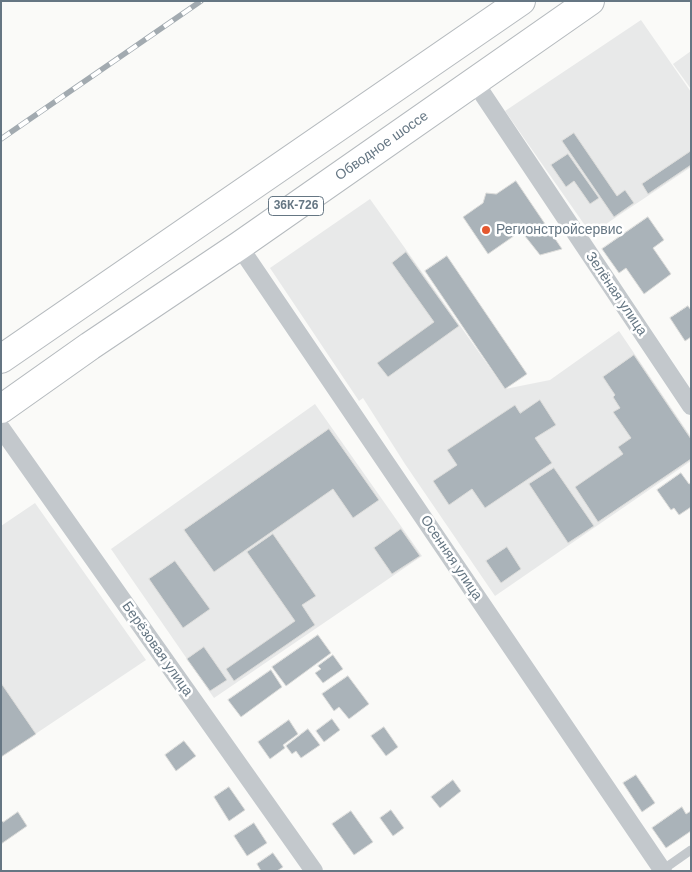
<!DOCTYPE html>
<meta charset="utf-8">
<style>
body{margin:0}
#map{position:relative;width:692px;height:872px;overflow:hidden;background:#fafaf8;font-family:Helvetica,sans-serif}
canvas{display:block}
.frame{position:absolute;inset:0;border:2px solid #657683;pointer-events:none}
</style>
<div id="map">
<canvas width="692" height="872"></canvas>
<div class="frame"></div>
</div>
<script>
const c = document.querySelector('canvas').getContext('2d');
c.lineJoin = 'round';
function fillPath(path, color) {
  c.fillStyle = color;
  c.fill(path, 'evenodd');
}
function trace(path, color, width, dash) {
  c.strokeStyle = color;
  c.lineWidth = width;
  c.lineCap = dash ? 'butt' : 'round';
  c.setLineDash(dash || []);
  c.stroke(path);
}
function drawText(font, color, halo, rows, align = 'center') {
  c.font = font + ' Helvetica,sans-serif';
  c.lineWidth = 5;
  c.setLineDash([]);
  c.textBaseline = 'middle';
  c.strokeStyle = halo;
  c.fillStyle = color;
  for (const [text, x, y, turn = 0] of rows) {
    c.save();
    c.translate(x, y);
    c.rotate((+turn || 0) * Math.PI / 180);
    c.textAlign = isNaN(turn) ? turn : align;
    if (halo) c.strokeText(text, 0, 0);
    c.fillText(text, 0, 0);
    c.restore();
  }
}
const built = new Path2D(`
 M641,20L691,92V167L591,234L505,111Z
 M691,51V89L673,64Z
 M370,199L505,389L550,380L619,331L691,437V461L495,596L405,464L363,398L359,401L270,268Z
 M315,404L422,556L214,698L111,549Z
 M35,503L146,660L1,757V526Z`);
const building = new Path2D(`
 M574,133L617,196L625,190L634,203L614,217L562,141Z
 M691,151V165L648,194L642,184Z
 M568,154L599,198L590,204L574,181L566,187L551,165Z
 M516,181L562,249L540,255L521,231L488,254L463,217L483,203L486,193L496,194Z
 M648,217L664,240L653,248L671,274L644,294L626,268L619,273L602,249Z
 M406,252L459,326L388,377L377,363L434,322L392,263Z
 M447,256L527,374L505,389L425,271Z
 M688,306L691,310V337L685,341L670,318Z
 M634,355L691,439V459L598,522L575,487L623,454L618,447L631,438L613,412L620,408L613,397L615,395L603,377Z
 M540,400L556,425L535,438L552,463L485,508L472,489L449,505L433,481L457,465L447,450L515,405L520,413Z
 M329,429L379,500L353,518L333,489L214,572L184,530Z
 M554,468L594,526L568,543L529,484Z
 M681,473L689,484L691,483V507L679,515L674,508L671,510L657,490Z
 M401,529L420,556L392,574L374,548Z
 M273,534L316,596L302,605L315,625L234,681L226,669L295,621L247,552Z
 M507,547L521,569L501,583L486,561Z
 M175,561L210,609L183,628L149,579Z
 M318,635L331,653L286,686L272,667Z
 M204,647L227,680L210,691L187,659Z
 M333,655L343,669L323,683L315,673L321,669L318,666Z
 M271,670L282,687L241,717L228,700Z
 M348,676L369,704L349,719L339,707L334,711L322,694Z
 M1,683L36,734L1,757Z
 M332,719L340,730L324,742L316,731Z
 M289,720L298,734L283,745L285,748L270,759L258,742Z
 M384,727L398,747L386,756L371,736Z
 M308,729L320,745L301,758L296,751L292,754L286,746Z
 M184,741L196,756L176,771L165,755Z
 M636,775L655,803L642,812L623,783Z
 M453,780L461,791L440,808L431,797Z
 M229,787L245,810L229,821L214,797Z
 M682,807L686,814L691,811V831L666,848L652,828Z
 M391,810L404,828L393,836L380,818Z
 M351,811L373,842L354,855L332,824Z
 M18,812L27,826L1,844V820L3,822Z
 M254,823L267,843L247,856L234,836Z
 M273,853L283,867L277,871H261L257,864Z`);
const service = new Path2D(`
 M661,871L691,850`);
const minor = new Path2D(`
 M474,81L691,406
 M239,246L663,871
 M1,428L314,871`);
const primary = new Path2D(`
 M1,359L521,1
 M1,409L90,346L239,246L590,1`);
const rail = new Path2D(`
 M1,139L201,1`);
const markers = [
 [486,230,5,"#e4572e"]
];
const shields = [
 [296,206,55]
];
const shieldNames = [
 ["36К-726",296,206]
];
const streetNames = [
 ["Обводное шоссе",382,146,-35],
 ["Зелёная улица",616,294,56],
 ["Осенняя улица",451,558,56],
 ["Берёзовая улица",157,649,55]
];
const poiNames = [
 ["Регионстройсервис",496,230]
];
fillPath(built, '#e8e9e9');
fillPath(building, '#aab3b9');
trace(building, '#dcdcda', 1);
trace(primary, '#b5babe', 30);
trace(service, '#c3c8cc', 9);
trace(minor, '#c3c8cc', 18);
trace(primary, '#fff', 28);
trace(rail, '#a2aab0', 5.5);
trace(rail, '#fff', 4, [11]);
for (const [x, y, r, color] of markers) {
  const dot = new Path2D();
  dot.arc(x, y, r, 0, 2 * Math.PI);
  c.fillStyle = color;
  c.fill(dot);
  trace(dot, '#fff', 2);
}
for (const [x, y, w] of shields) {
  const box = new Path2D();
  box.roundRect(x - w / 2, y - 9.5, w, 19, 4);
  c.fillStyle = '#fff';
  c.fill(box);
  trace(box, '#657683', 1);
}
drawText('bold 12px', '#657683', null, shieldNames);
drawText('14px', '#657683', '#fff', streetNames);
drawText('14px', '#657683', '#fff', poiNames, 'left');
</script>
